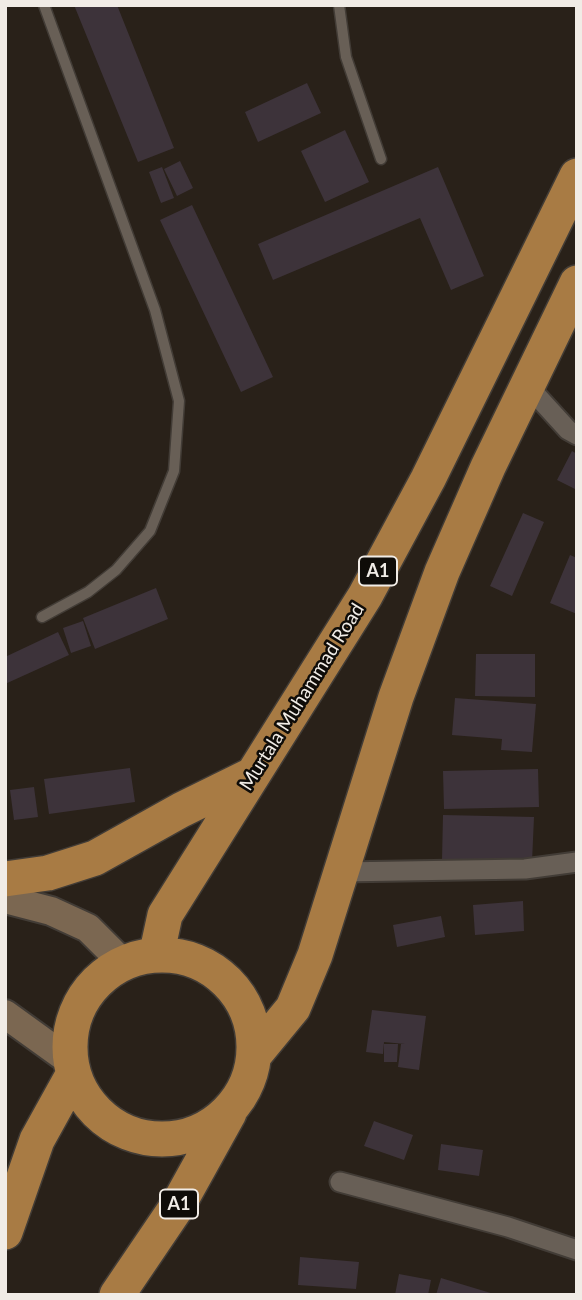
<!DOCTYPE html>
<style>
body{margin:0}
#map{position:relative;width:582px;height:1300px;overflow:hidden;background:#292119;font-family:Lato,sans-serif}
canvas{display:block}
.frame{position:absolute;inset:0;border:7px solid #f1ece6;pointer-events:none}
</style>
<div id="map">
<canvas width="582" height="1300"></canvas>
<div class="frame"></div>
</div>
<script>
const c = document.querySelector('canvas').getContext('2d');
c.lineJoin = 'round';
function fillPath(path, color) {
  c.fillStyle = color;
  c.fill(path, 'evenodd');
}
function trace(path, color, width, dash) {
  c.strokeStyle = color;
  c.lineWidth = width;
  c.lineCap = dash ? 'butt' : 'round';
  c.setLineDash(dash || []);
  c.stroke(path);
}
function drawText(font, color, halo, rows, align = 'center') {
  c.font = font + ' Lato,sans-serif';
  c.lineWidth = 5;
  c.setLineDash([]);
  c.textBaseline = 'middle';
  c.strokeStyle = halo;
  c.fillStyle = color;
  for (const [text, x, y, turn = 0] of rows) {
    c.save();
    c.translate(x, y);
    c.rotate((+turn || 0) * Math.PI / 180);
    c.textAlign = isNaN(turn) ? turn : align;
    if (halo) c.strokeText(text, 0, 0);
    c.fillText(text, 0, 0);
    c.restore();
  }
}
const building = new Path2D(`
 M74,5H117L174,148L138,162Z
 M307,83L321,113L258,142L245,112Z
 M345,130L369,182L325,202L301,151Z
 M180,161L193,188L177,196L164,169Z
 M162,167L174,198L161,203L149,172Z
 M438,167L484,276L451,290L420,218L273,280L258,244Z
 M192,205L273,377L241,392L160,220Z
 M572,451L577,454V490L557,480Z
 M523,513L544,522L512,596L490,586Z
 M570,555L577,558V614L550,603Z
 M156,588L168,619L95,649L83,618Z
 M83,621L91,646L71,653L63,628Z
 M58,632L69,655L5,684V657Z
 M476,654H535V697L475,696Z
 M455,698L536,704L532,752L501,750L502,739L452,735Z
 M130,768L135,802L49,814L44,779Z
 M538,769L539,807L444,809L443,771Z
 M34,787L38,817L14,820L10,790Z
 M443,815L534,817L532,862L442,860Z
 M523,901L524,931L475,935L473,905Z
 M441,916L445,937L397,947L393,925Z
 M372,1010L426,1016L419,1070L398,1067L401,1044H405L384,1042L383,1054L366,1052Z
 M384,1044H398L397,1062H384Z
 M374,1121L413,1135L404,1160L364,1146Z
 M441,1144L483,1150L479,1176L438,1170Z
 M300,1257L359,1262L356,1289L298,1285Z
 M399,1274L431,1280L428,1295H395Z
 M441,1278L494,1294V1295H436Z`);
const lane = new Path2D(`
 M339,5L346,57L381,159
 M42,617L88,592L116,570L150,531L174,471L179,401L155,310L44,5`);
const street = new Path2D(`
 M527,385L568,430L577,435
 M341,872L525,869L577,862
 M340,1182L508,1227L577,1250`);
const secondary = new Path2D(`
 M5,899L51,911L88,928L123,963
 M5,1014L70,1061`);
const highway = new Path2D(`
 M5,879L48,873L95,858L181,810L250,776
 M157,952L165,915L365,596L428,479L577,176
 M70 1047a92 92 0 1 1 184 0a92 92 0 1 1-184 0Z
 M256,1053L293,1008L315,955L396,697L442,572L488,467L577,283
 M5,1232L37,1140L73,1075
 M117,1295L178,1205L229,1113`);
const shields = [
 [378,571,38],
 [179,1204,38]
];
const shieldNames = [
 ["A1",378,571],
 ["A1",179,1204]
];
const streetNames = [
 ["Murtala Muhammad Road",302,697,-58]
];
fillPath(building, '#3d333a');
trace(lane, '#423c36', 13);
trace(street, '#423c36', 23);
trace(secondary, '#423c36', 32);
trace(highway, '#423c36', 38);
trace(lane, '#685f56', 10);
trace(street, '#685f56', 19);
trace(secondary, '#7b6751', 28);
trace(highway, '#a87b44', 35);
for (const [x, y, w] of shields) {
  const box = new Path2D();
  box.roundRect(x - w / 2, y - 14.5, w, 29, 5);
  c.fillStyle = '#0f0c08';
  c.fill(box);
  trace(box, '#f1ece6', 2);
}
drawText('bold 18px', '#f1ece6', null, shieldNames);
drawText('19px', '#f1ece6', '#0f0c08', streetNames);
</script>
